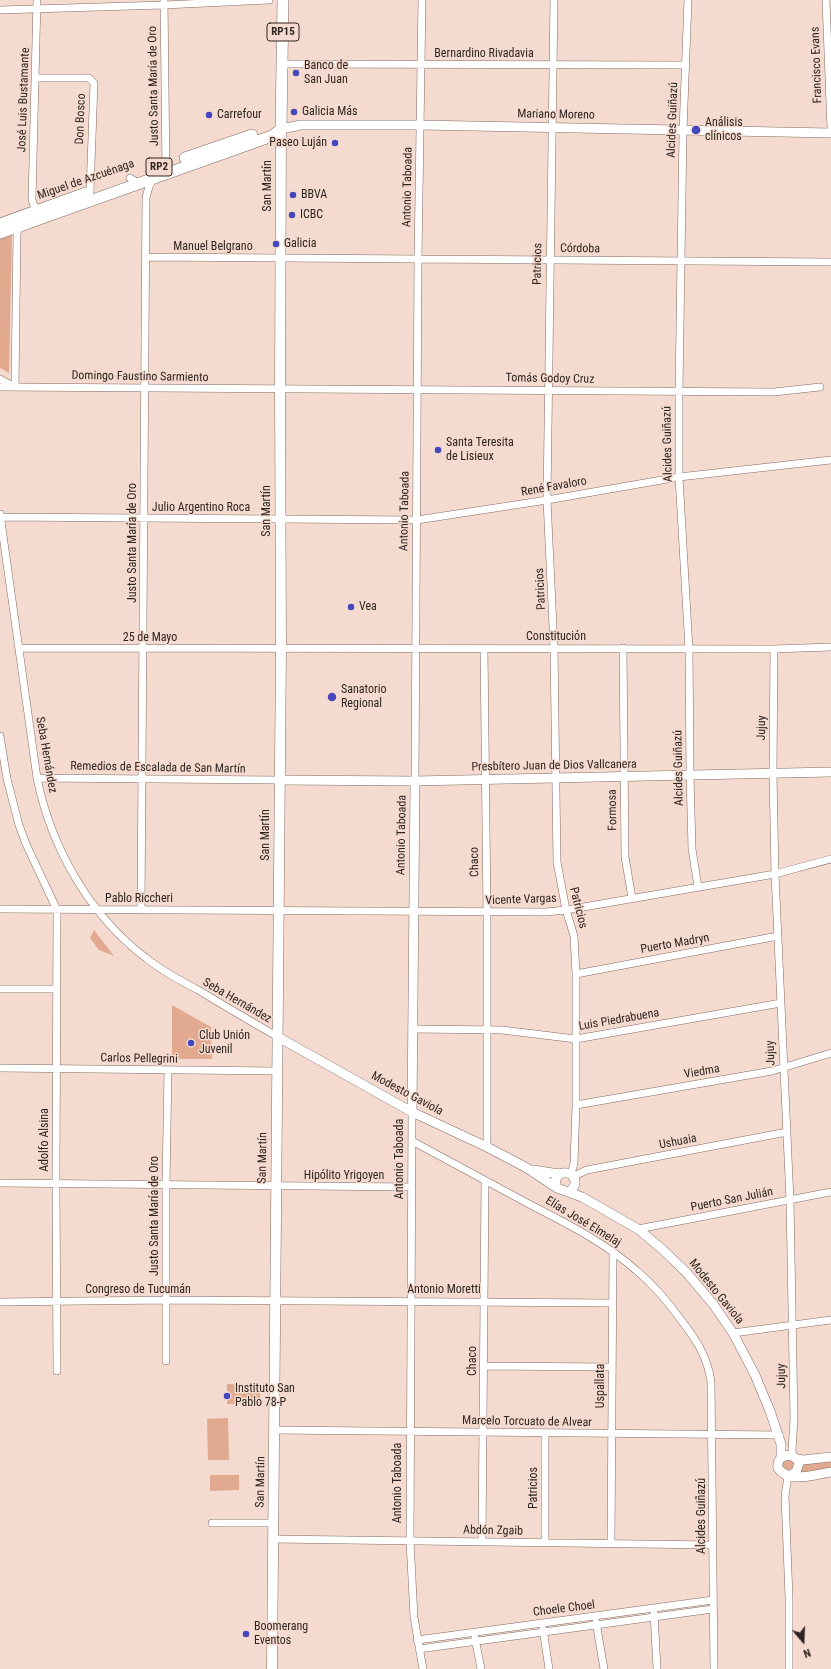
<!DOCTYPE html>
<meta charset="utf-8">
<style>
body{margin:0}
#map{position:relative;width:831px;height:1669px;overflow:hidden;background:#f5dbcf;font-family:"Roboto Condensed",sans-serif}
canvas{display:block}
.north{position:absolute;left:783px;top:1621px;width:40px;height:40px;-webkit-text-stroke:3px #f5dbcf;paint-order:stroke;rotate:161deg;font-size:11px;font-weight:700;line-height:16px;text-align:center;color:#2e2420}
.north::after{content:'';display:block;margin:auto;width:14px;height:18px;background:#2e2420;clip-path:polygon(50% 0,100% 100%,50% 72%,0 100%)}
</style>
<div id="map">
<canvas width="831" height="1669"></canvas>
<div class="north">N</div>
</div>
<script>
const c = document.querySelector('canvas').getContext('2d');
c.lineJoin = 'round';
function fillPath(path, color) {
  c.fillStyle = color;
  c.fill(path, 'evenodd');
}
function trace(path, color, width, dash) {
  c.strokeStyle = color;
  c.lineWidth = width;
  c.lineCap = dash ? 'butt' : 'round';
  c.setLineDash(dash || []);
  c.stroke(path);
}
function drawText(font, color, halo, rows, align = 'center') {
  c.font = font + ' "Roboto Condensed",sans-serif';
  c.lineWidth = 3;
  c.setLineDash([]);
  c.textBaseline = 'middle';
  c.strokeStyle = halo;
  c.fillStyle = color;
  for (const [text, x, y, turn = 0] of rows) {
    c.save();
    c.translate(x, y);
    c.rotate((+turn || 0) * Math.PI / 180);
    c.textAlign = isNaN(turn) ? turn : align;
    if (halo) c.strokeText(text, 0, 0);
    c.fillText(text, 0, 0);
    c.restore();
  }
}
const green = new Path2D(`
 M12,232L9,373L0,368V236Z
 M94,930L114,956L99,950L90,938Z
 M172,1005L211,1027L212,1059H172Z
 M227,1384L260,1385V1404H227Z
 M228,1418L229,1460H208L207,1419Z
 M831,1457V1472L789,1476L778,1462L779,1460Z
 M210,1475H239V1490L210,1491Z`);
const minor = new Path2D(`
 M37,0L32,200L34,206L41,212
 M164,0L166,173
 M554,0L547,500L554,648L557,862L566,910L574,936L576,974V1105L574,1163L571,1174
 M688,0L683,131L679,391V477L689,649L690,775L692,849L698,887
 M826,0L831,129
 M0,10L164,5L269,0
 M283,64L686,65
 M36,78H89L94,83L90,192
 M130,178L140,184
 M146,257L831,262
 M0,379L13,386
 M0,387L774,392L820,387
 M15,387L17,233L20,225
 M0,514L37,778C51,847 89,915 146,958C162,971 181,981 200,991C226,1007 252,1022 278,1037
 M0,517L417,520L547,500L679,477L831,460
 M19,648L774,649L831,647
 M623,648L625,857L632,898
 M484,649L487,913V1147
 M774,649L773,773L775,874L790,1200L794,1419L792,1450L793,1456
 M0,736L7,779L19,825L26,844L57,910L56,1183L57,1371
 M37,778L278,780
 M415,781L418,259L422,0
 M0,909L546,912L566,910L775,874L831,859
 M141,910L146,197L149,187L153,178
 M576,974L778,936
 M0,989H57
 M412,1029L502,1030L576,1039L781,1003
 M0,1068L278,1071
 M576,1105L772,1071L831,1053
 M412,1112L410,1541L414,1617L423,1669
 M412,1141C451,1162 490,1183 529,1204C566,1223 606,1243 637,1271C654,1285 668,1302 681,1320C696,1339 708,1358 711,1382L714,1669
 M574,1176L587,1170L787,1132
 M0,1183L411,1187
 M638,1229L831,1192
 M0,1302L166,1300L612,1303
 M733,1333L831,1320
 M166,1361V1185L168,1070
 M484,1366L612,1367
 M274,1430L779,1435
 M788,1476L785,1496L789,1597V1669
 M212,1523H273
 M273,1539L713,1545
 M482,1542L485,1181
 M545,1543V1433
 M611,1544L613,1252
 M654,1613L657,1669
 M596,1622L604,1669
 M543,1629L549,1669
 M475,1638L481,1669
 M417,1640L713,1600
 M419,1649L713,1609`);
const tertiary = new Path2D(`
 M281,129L301,125H421L831,133
 M278,780L415,781L831,772
 M278,1037L412,1112L487,1147L527,1168L557,1188L582,1197L638,1229L662,1249L686,1272L713,1304L733,1333L755,1375L770,1411L781,1444V1457
 M412,1112L415,781
 M533,1170L559,1174
 M557,1188L555,1181L559,1174C573,1168 582,1185 568,1192
 M797,1459L803,1460L831,1457
 M789,1476L796,1472L799,1463C793,1451 776,1454 778,1468C788,1484 816,1474 831,1472`);
const secondary = new Path2D(`
 M272,1669L281,649L280,389L281,129`);
const primary = new Path2D(`
 M281,129L283,0
 M185,158L252,135
 M0,224L86,193
 M0,233L272,136L281,129`);
const markers = [
 [296,73,4,"#4646bc"],
 [294,112,4,"#4646bc"],
 [209,115,4,"#4646bc"],
 [696,130,5,"#4646bc"],
 [335,143,4,"#4646bc"],
 [293,195,4,"#4646bc"],
 [292,215,4,"#4646bc"],
 [276,244,4,"#4646bc"],
 [438,450,4,"#4646bc"],
 [351,607,4,"#4646bc"],
 [332,697,5,"#4646bc"],
 [191,1043,4,"#4646bc"],
 [227,1396,4,"#4646bc"],
 [246,1634,4,"#4646bc"]
];
const shields = [
 [283,32,32],
 [159,167,26]
];
const shieldNames = [
 ["RP15",283,32],
 ["RP2",159,167]
];
const streetNames = [
 ["Bernardino Rivadavia",484,54],
 ["Francisco Evans",817,65,-92],
 ["Justo Santa María de Oro",154,86,-91],
 ["José Luis Bustamante",24,100,-88],
 ["Mariano Moreno",556,115,1],
 ["Don Bosco",81,119,-88],
 ["Alcides Guiñazú",673,120,-88],
 ["Miguel de Azcuénaga",86,180,-19],
 ["San Martín",268,186,-90],
 ["Antonio Taboada",408,187,-89],
 ["Manuel Belgrano",213,247],
 ["Córdoba",580,249,1],
 ["Patricios",538,264,-89],
 ["Domingo Faustino Sarmiento",140,377,1],
 ["Tomás Godoy Cruz",550,379,1],
 ["Alcides Guiñazú",668,444,-91],
 ["René Favaloro",554,487,-10],
 ["Julio Argentino Roca",201,508],
 ["San Martín",267,511,-90],
 ["Antonio Taboada",405,511,-89],
 ["Justo Santa María de Oro",133,543,-90],
 ["Patricios",541,589,-93],
 ["Constitución",556,637],
 ["25 de Mayo",150,638],
 ["Jujuy",762,728,-89],
 ["Seba Hernández",46,755,80],
 ["Presbítero Juan de Dios Vallcanera",554,766,-1],
 ["Remedios de Escalada de San Martín",158,768,1],
 ["Alcides Guiñazú",679,768,-91],
 ["Formosa",613,810,-91],
 ["San Martín",266,835,-90],
 ["Antonio Taboada",402,835,-89],
 ["Chaco",475,862,-91],
 ["Pablo Riccheri",139,899],
 ["Vicente Vargas",521,900,-2],
 ["Patricios",578,908,76],
 ["Puerto Madryn",675,944,-10],
 ["Seba Hernández",237,1001,30],
 ["Luis Piedrabuena",619,1020,-10],
 ["Jujuy",771,1053,-92],
 ["Carlos Pellegrini",139,1059,1],
 ["Viedma",702,1072,-10],
 ["Modesto Gaviola",407,1094,28],
 ["Adolfo Alsina",45,1140,-90],
 ["Ushuaia",678,1142,-11],
 ["San Martín",263,1158,-89],
 ["Antonio Taboada",400,1159,-90],
 ["Hipólito Yrigoyen",344,1176],
 ["Puerto San Julián",732,1200,-11],
 ["Justo Santa María de Oro",155,1216,-90],
 ["Elías José Elmelaj",583,1222,31],
 ["Congreso de Tucumán",138,1290],
 ["Antonio Moretti",444,1290],
 ["Modesto Gaviola",716,1292,51],
 ["Chaco",473,1361,-90],
 ["Jujuy",782,1376,-91],
 ["Uspallata",601,1386,-90],
 ["Marcelo Torcuato de Alvear",527,1422,1],
 ["San Martín",261,1482,-89],
 ["Antonio Taboada",398,1483,-90],
 ["Patricios",534,1488,-90],
 ["Alcides Guiñazú",702,1516,-90],
 ["Abdón Zgaib",493,1531,1],
 ["Choele Choel",564,1609,-7]
];
const poiNames = [
 ["Banco de",304,66],
 ["San Juan",304,80],
 ["Galicia Más",302,112],
 ["Carrefour",217,115],
 ["Análisis",705,123],
 ["clínicos",705,137],
 ["Paseo Luján",327,143,"right"],
 ["BBVA",301,195],
 ["ICBC",300,215],
 ["Galicia",284,244],
 ["Santa Teresita",446,443],
 ["de Lisieux",446,457],
 ["Vea",359,607],
 ["Sanatorio",341,690],
 ["Regional",341,704],
 ["Club Unión",199,1036],
 ["Juvenil",199,1050],
 ["Instituto San",235,1389],
 ["Pablo 78-P",235,1403],
 ["Boomerang",254,1627],
 ["Eventos",254,1641]
];
fillPath(green, '#e1aa90');
trace(minor, '#826b61', 8);
trace(tertiary, '#826b61', 10);
trace(secondary, '#826b61', 11);
trace(primary, '#826b61', 12);
trace(minor, '#fff', 7);
trace(tertiary, '#fff', 9);
trace(secondary, '#fff', 10);
trace(primary, '#fff', 11);
for (const [x, y, r, color] of markers) {
  const dot = new Path2D();
  dot.arc(x, y, r, 0, 2 * Math.PI);
  c.fillStyle = color;
  c.fill(dot);
  trace(dot, '#f5dbcf', 1.5);
}
for (const [x, y, w] of shields) {
  const box = new Path2D();
  box.roundRect(x - w / 2, y - 9, w, 18, 3);
  c.fillStyle = '#f5dbcf';
  c.fill(box);
  trace(box, '#2e2420', 1);
}
drawText('bold 11px', '#2e2420', null, shieldNames);
drawText('12px', '#2e2420', '#f5dbcf', streetNames);
drawText('12px', '#2e2420', '#f5dbcf', poiNames, 'left');
</script>
